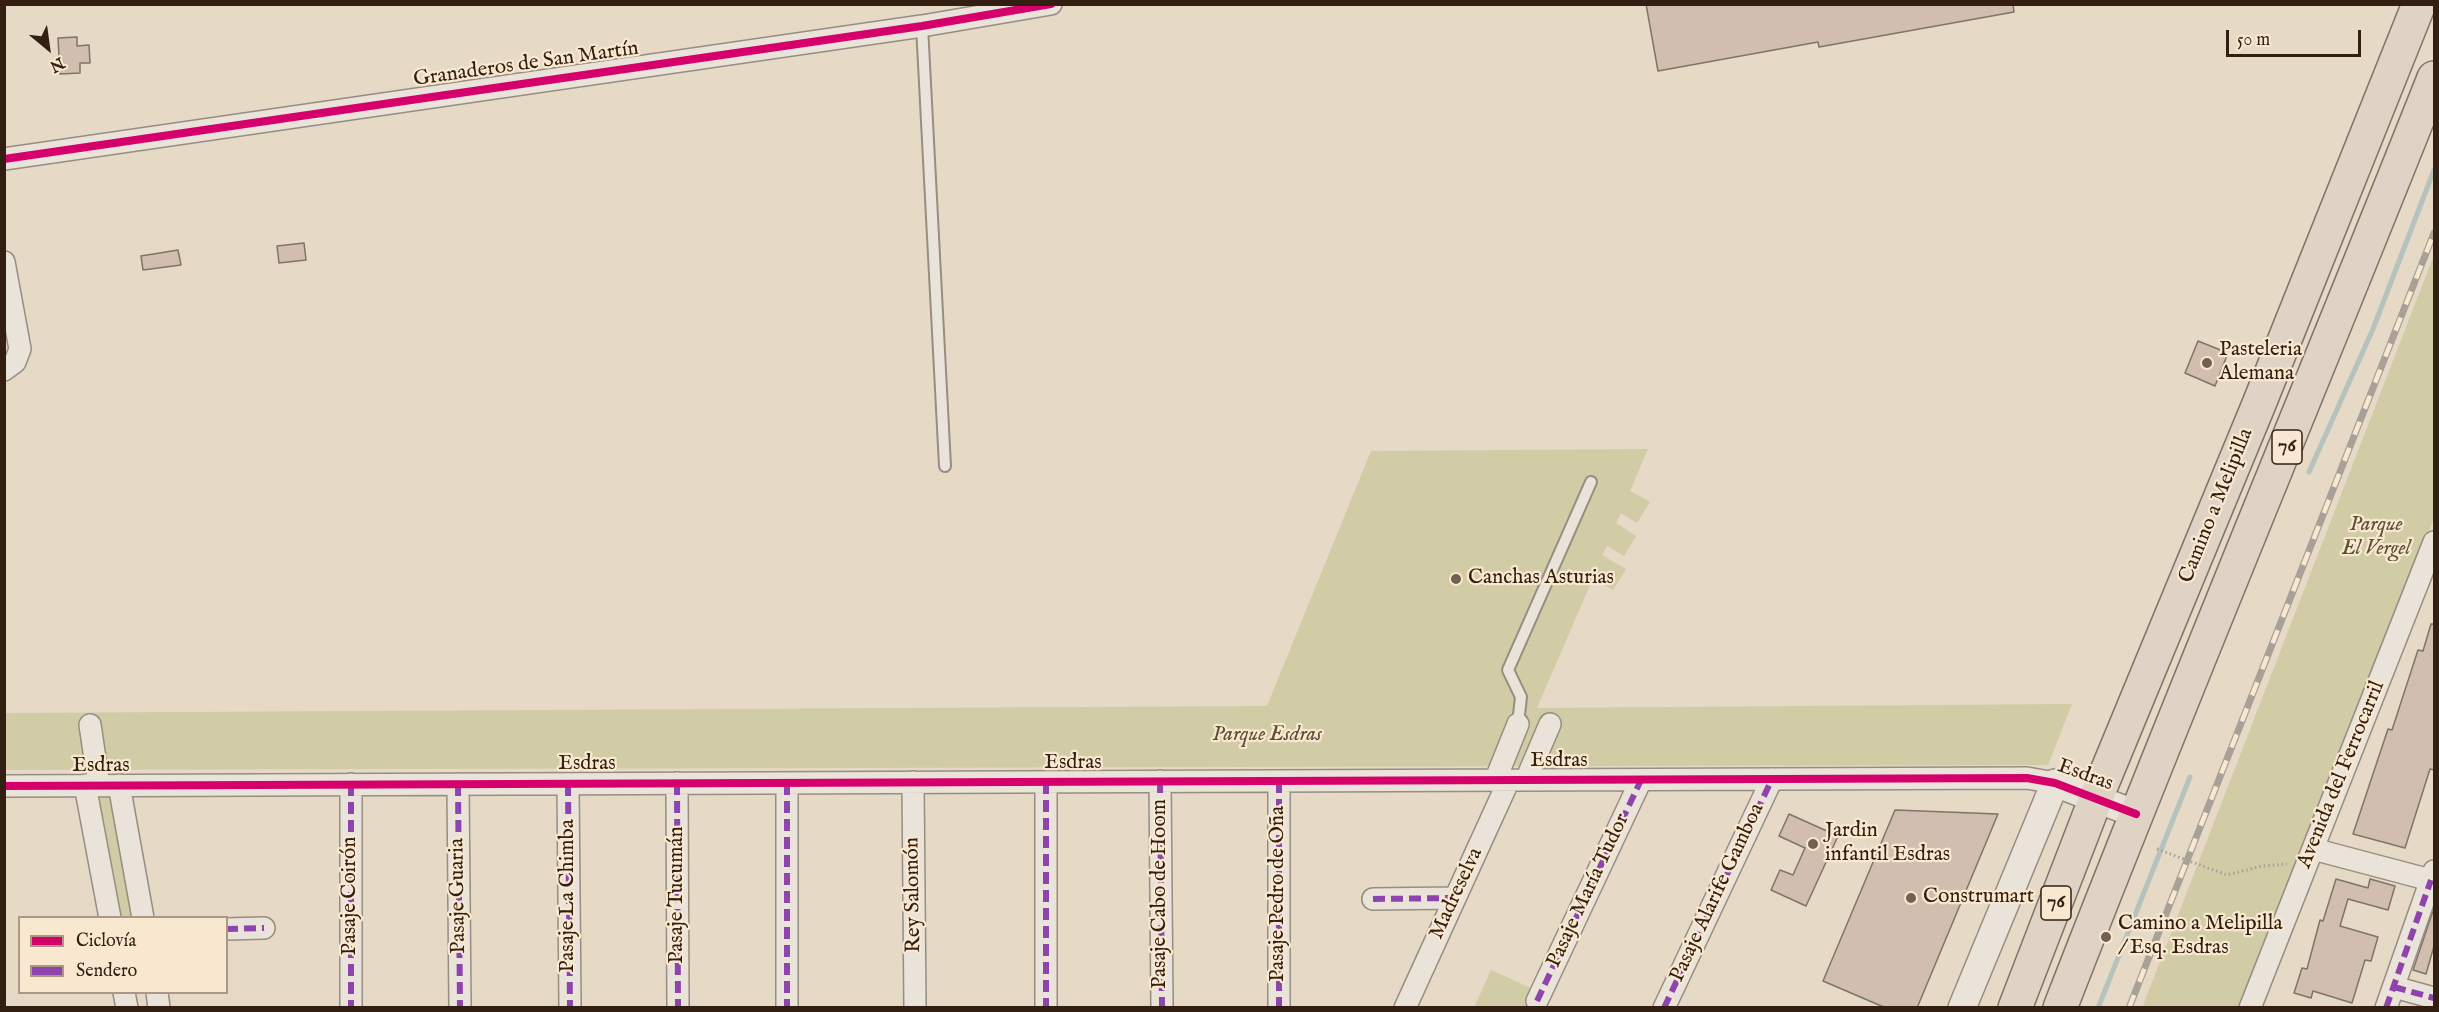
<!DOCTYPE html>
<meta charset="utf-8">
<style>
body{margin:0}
#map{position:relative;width:2439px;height:1012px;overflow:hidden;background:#e6d9c5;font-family:"IM FELL English",serif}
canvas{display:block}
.frame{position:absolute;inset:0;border:6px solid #331f12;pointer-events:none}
.legend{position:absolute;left:18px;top:916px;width:210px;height:78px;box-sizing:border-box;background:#f8e8d0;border:2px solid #a99884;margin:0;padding:8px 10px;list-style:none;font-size:18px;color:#331f12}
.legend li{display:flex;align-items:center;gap:12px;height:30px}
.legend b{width:30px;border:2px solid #a99884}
.north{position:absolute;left:18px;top:18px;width:60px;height:60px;-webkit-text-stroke:4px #f8e8d0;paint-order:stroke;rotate:151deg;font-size:16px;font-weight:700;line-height:24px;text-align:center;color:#331f12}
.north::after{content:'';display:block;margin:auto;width:21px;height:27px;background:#331f12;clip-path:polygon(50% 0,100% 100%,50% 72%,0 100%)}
.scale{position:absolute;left:2226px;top:30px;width:135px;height:27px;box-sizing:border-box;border:3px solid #331f12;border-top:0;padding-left:8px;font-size:18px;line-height:21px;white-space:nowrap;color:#331f12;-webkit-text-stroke:4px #f8e8d0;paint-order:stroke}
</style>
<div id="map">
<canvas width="2439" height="1012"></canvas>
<div class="frame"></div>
<ul class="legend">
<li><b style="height:8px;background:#d6006c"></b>Ciclovía</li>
<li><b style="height:8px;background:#8e44ad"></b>Sendero</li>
</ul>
<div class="north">N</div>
<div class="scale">50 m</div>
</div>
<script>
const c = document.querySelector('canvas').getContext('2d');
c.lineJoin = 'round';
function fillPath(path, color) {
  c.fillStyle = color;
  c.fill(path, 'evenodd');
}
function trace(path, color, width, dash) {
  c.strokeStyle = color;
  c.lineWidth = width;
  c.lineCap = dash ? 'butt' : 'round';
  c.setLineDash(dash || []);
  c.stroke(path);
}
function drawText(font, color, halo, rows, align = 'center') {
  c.font = font + ' "IM FELL English",serif';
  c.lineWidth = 4.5;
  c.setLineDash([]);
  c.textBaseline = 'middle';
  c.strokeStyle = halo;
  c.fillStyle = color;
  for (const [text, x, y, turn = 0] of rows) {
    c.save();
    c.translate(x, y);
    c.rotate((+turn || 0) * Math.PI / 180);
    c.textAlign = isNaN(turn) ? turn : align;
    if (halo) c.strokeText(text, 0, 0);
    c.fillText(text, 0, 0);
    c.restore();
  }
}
const green = new Path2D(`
 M2434,255V518L2242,1007L2142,1008Z
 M1648,449L1630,491L1650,502L1637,523L1621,513L1616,523L1636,536L1624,556L1607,546L1602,555L1626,569L1613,590L1593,578L1537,708L2072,704L2048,765L5,770L4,713L1267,706L1371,451Z
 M103,796L113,799L135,917H121L99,800Z
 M1491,970L1531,988L1524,1004L1530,1007L1474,1008Z`);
const stream = new Path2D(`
 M2309,472L2373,329L2434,170
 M2098,1008L2190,777`);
const building = new Path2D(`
 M1646,4H2013L2014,12L1819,47L1818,42L1658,71Z
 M77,37V46L89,45L90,63H80V73L60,74L58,38Z
 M304,243L306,260L279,263L277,246Z
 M178,250L181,265L143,270L141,256Z
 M2198,341L2228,353L2215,386L2185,373Z
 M2431,624H2434V770L2430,769L2405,848L2353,834L2388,729L2392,730L2418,650L2423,651Z
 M1895,810L1998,814L1917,1008H1886L1823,981Z
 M1789,814L1838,836L1806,906L1771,890L1780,870L1793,875L1805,848L1779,836Z
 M2336,879L2368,888L2370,879L2395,886L2388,910L2348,899L2340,926L2378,937L2371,961L2365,960L2352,1003L2313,991L2311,998L2294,993L2302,968L2307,969L2320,920L2323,921Z
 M2434,908V946L2426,974L2413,970Z`);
const path = new Path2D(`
 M2157,849L2227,875L2262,866L2287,864`);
const service = new Path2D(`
 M922,26L945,466
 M1518,724L1521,697L1508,670L1591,482`);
const minor = new Path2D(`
 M4,159L922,26L1051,4
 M4,262L20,349L15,362L4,370
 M90,725L99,785
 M1526,780L1550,724
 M1160,781L1162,1008
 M1279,781V1008
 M1495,781L1518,724
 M913,782L915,1008
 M1046,782V1008
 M677,783L678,1008
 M787,783V1008
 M351,784V1008
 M458,784L460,1008
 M568,784L570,1008
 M85,785L110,918
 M119,785L143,918
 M4,786L2027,778L2055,783
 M2313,849L2434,881
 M1373,899L1455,898
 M226,929L264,928
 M2394,987L2434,998
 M124,992L127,1008
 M157,992L159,1008
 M1537,1001L1641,780
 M1405,1008L1509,780
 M1664,1008L1772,779
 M2250,1008L2434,542
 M2386,1008L2434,871`);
const tertiary = new Path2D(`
 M1962,1008L2055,783L2136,814`);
const primary = new Path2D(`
 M2015,1008L2096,798L2259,404L2419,4
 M2060,1008C2181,696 2311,388 2434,78`);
const rail = new Path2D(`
 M2129,1008L2434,233`);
const quiet = new Path2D(`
 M1160,781L1162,1008
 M1279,781V1008
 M1046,782V1008
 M677,783L678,1008
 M787,783V1008
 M351,784V1008
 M458,784L460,1008
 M568,784L570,1008
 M1373,899L1455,898
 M226,929L264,928
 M2394,987L2434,998
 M1537,1001L1641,780
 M1664,1008L1772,779
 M2386,1008L2431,880`);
const cycleway = new Path2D(`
 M4,159L922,26L1051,4
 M4,786L2027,778L2055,783L2136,814`);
const markers = [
 [2207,363,6,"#726051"],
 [1456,579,6,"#726051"],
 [1813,844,6,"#726051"],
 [1911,898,6,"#726051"],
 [2106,937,6,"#726051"]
];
const shields = [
 [2287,447,30],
 [2056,903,30]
];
const shieldNames = [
 ["76",2287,447],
 ["76",2056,903]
];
const streetNames = [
 ["Granaderos de San Martín",526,65,-8],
 ["Camino a Melipilla",2217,506,-68],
 ["Esdras",1559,762],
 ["Esdras",1073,764],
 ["Esdras",587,765],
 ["Esdras",101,767],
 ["Avenida del Ferrocarril",2342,775,-68],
 ["Esdras",2085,776,20],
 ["Pasaje María Tudor",1589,891,-65],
 ["Pasaje Alarife Gamboa",1718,893,-65],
 ["Pasaje Cabo de Hoom",1161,894,-90],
 ["Pasaje Pedro de Oña",1279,894,-90],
 ["Madreselva",1457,894,-65],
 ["Pasaje Tucumán",678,895,-90],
 ["Rey Salomón",914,895,-91],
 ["Pasaje Coirón",351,896,-90],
 ["Pasaje Guaria",459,896,-91],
 ["Pasaje La Chimba",569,896,-90]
];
const poiNames = [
 ["Pasteleria",2219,351],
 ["Alemana",2219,375],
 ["Canchas Asturias",1468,579],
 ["Jardin",1825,832],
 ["infantil Esdras",1825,856],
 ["Construmart",1923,898],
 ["Camino a Melipilla",2118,925],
 ["/ Esq. Esdras",2118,949]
];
const parkNames = [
 ["Parque",2376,526],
 ["El Vergel",2376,550],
 ["Parque Esdras",1267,736]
];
fillPath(green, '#d1cba6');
trace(stream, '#b6c2be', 5);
fillPath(building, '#d2beaf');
trace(building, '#7e7469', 1.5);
trace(service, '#978d80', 14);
trace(minor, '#978d80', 24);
trace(tertiary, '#978d80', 30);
trace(primary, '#7e7469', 36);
trace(path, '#a8a198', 3, [1.5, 3]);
trace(service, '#eae3d9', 10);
trace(minor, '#eae3d9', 21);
trace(tertiary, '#eae3d9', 27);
trace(primary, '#ded3c4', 33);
trace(rail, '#a8a198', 7);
trace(rail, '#f8e8d0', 4.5, [14]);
trace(quiet, '#8e44ad', 6, [12, 6]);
trace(cycleway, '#d6006c', 8);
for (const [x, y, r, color] of markers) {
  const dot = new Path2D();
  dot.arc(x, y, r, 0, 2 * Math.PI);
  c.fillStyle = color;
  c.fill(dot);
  trace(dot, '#f8e8d0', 2);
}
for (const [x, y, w] of shields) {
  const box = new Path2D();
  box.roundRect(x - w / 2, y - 17, w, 34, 4.5);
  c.fillStyle = '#f8e8d0';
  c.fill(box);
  trace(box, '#331f12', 1.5);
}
drawText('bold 20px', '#331f12', null, shieldNames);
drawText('21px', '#331f12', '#f8e8d0', streetNames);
drawText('21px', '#331f12', '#f8e8d0', poiNames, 'left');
drawText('italic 21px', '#5d4f37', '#f8e8d0', parkNames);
</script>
